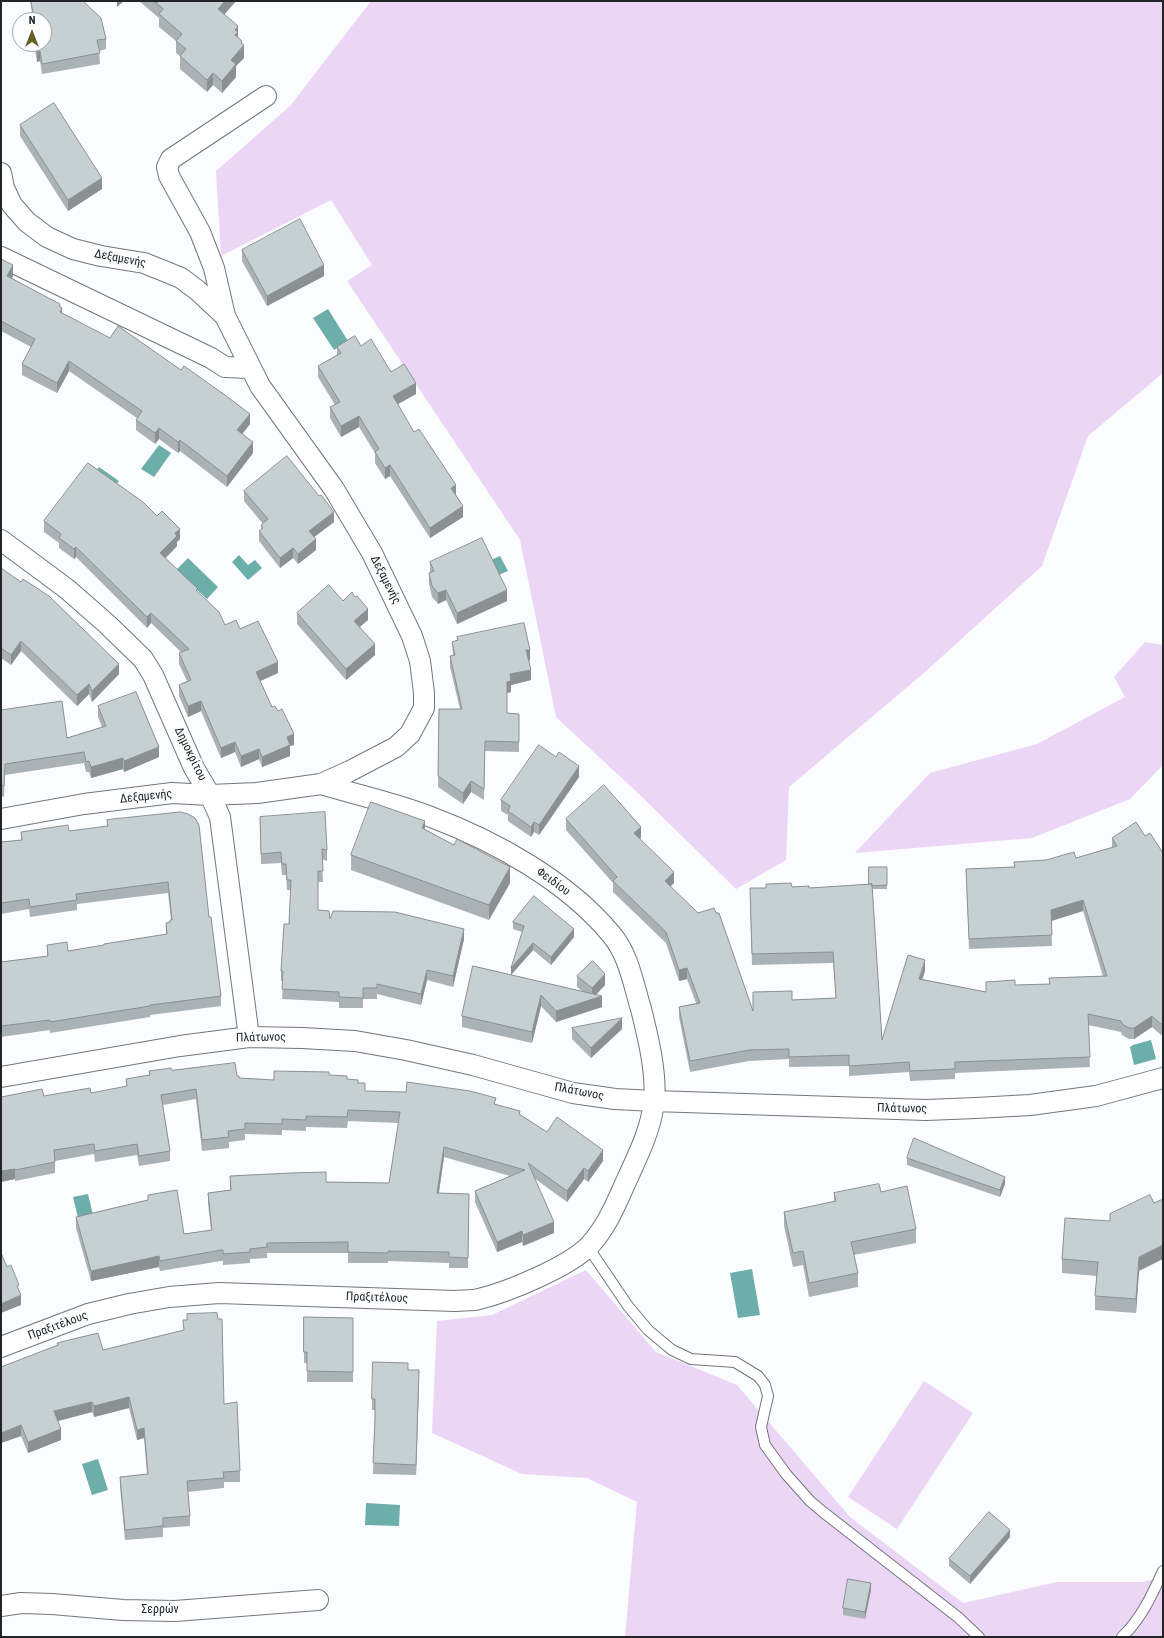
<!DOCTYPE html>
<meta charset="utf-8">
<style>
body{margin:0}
#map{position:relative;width:1164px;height:1638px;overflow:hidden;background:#fafcfe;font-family:"Roboto Condensed",sans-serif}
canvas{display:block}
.frame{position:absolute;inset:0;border:2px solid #222426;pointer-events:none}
.north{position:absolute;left:12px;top:12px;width:40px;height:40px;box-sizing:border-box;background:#fafcfe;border:1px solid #a4a6a8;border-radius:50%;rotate:0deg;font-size:11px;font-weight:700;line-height:16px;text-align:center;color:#222426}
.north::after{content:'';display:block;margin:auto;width:14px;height:18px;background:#685e2b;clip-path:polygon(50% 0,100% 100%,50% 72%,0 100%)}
</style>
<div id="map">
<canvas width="1164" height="1638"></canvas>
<div class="frame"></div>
<div class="north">N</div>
</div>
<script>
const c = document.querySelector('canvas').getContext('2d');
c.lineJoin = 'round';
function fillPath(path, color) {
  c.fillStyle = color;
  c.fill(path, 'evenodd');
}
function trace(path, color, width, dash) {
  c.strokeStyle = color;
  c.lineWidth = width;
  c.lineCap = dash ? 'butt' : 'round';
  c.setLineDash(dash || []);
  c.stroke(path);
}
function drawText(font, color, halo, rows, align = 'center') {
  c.font = font + ' "Roboto Condensed",sans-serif';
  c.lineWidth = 4;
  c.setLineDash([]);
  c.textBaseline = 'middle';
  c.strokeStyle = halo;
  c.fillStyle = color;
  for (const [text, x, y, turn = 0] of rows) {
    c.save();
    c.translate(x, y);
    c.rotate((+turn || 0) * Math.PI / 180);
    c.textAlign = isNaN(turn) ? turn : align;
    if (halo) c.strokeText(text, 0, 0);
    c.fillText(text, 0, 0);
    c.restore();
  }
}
const green = new Path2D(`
 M371,1H1163V373L1088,436L1042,566L925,672L789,787L786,860L736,889L641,796L556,717L520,540L347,281L372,265L331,200L221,256L216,171L290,106Z
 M1145,642L1163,645V765L1130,799L1032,838L855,853L930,773L1037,744L1125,697L1114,677Z
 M586,1270L656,1352L737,1385L850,1517L963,1603L1057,1582H1142L1163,1577V1637H625L637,1502L587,1478L522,1474L432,1433L437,1321L492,1315Z
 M924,1381L973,1413L897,1529L848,1497Z`);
const water = new Path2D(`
 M328,309L348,341L334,350L313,318Z
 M159,445L171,453L154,477L141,469Z
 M99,467L119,481L111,491L92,476Z
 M239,555L248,565L255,560L262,568L248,580L232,562Z
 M500,556L508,571L496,576L482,564Z
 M188,558L218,587L207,599L176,570Z
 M1151,1040L1156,1059L1134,1065L1130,1047L1133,1045Z
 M88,1194L94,1219L79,1222L73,1197Z
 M752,1269L760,1315L738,1318L730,1273Z
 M98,1459L108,1490L92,1495L82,1464Z
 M366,1503L400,1505L399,1526L365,1525Z`);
const lane = new Path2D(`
 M588,1247L628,1306L648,1330L672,1350L691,1359L735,1362L758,1376L765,1385L768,1396L761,1427L765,1445L786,1474L810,1501L823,1512L959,1618L979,1637
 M1122,1637C1141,1619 1152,1595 1163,1571`);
const street = new Path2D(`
 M1,173L4,188L12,205L27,222L47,237L73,249L101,256L144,263L164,271L181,278L197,290L225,316L260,386L334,489L372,553L412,636L420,661L424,693V708L410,734L396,747L350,771L321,784L257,793L210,795L172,793L84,804L1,819
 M1,257L211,358L225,367L250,368
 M225,316L214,268L200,232L169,176L167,167L171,159L266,96
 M1,540L67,589L107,624L143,659L153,675L194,768L210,795L220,817L249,1037
 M1,1077L180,1046L249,1037L302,1038L355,1041L406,1050L473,1065L573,1093L615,1099L654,1101L926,1110L976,1108L1030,1105L1096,1096L1163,1078
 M1,1347L88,1314L129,1304L169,1297L219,1293L455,1301C463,1300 471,1301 479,1299C508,1292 568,1267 589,1246C608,1226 618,1199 629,1175C640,1151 651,1128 654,1102C657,1073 648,1037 641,1009C633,983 629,955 611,934C567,881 495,841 431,817C395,803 357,795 321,784
 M1,1606L21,1603L52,1604L123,1610L175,1611L318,1600`);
const wall = new Path2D(`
 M31,1H83L106,39V49L99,51L100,64L42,74L40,61L37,62L34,44H44V20H33L31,7Z
 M139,1H157V3L236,1L224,14L242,44L244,58L236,66V77L222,93L213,85L207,92L180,69V56L176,53V41L159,27V18Z
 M20,125L102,189L68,211L20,136Z
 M242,250L324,276L267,306L242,261Z
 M1,259L13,276L12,278L60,307L62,313L250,424L242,434L253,453L227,487L180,451L178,453L159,439L155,444L136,430V420L137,418L69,371L57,393L22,375V364L31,347L1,331Z
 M361,346L416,394L397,404L414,432L456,495L463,517L430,538L390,476L385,479L375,463V453L359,427L341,437L330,418V407L335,405L318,377V366L337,355V347Z
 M244,491L334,522L314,537L316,550L298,564L293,558L280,568L259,541V531L261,529V525L263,524L244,501Z
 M44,521L180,539L177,542V546L165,558L198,592L225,625L240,629L278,673L260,681L272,707L294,745L290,746V756L262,767L259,759L241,767L235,752L221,758L201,711L188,717L179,696V685L187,681L179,664V653L181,652L151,623L147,628L76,557L74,559L59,548V543L44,532Z
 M430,562L507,601L457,624L446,600L438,604L432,597L429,584V573H430Z
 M1,568L119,674L92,702L89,694L77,706L21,651L11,665L1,658Z
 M343,601L368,620L359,627L375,655L346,680L297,624V613Z
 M457,637L530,660L529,661L531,680L511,685V692L507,693V713L519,714V752L485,751L484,800L471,792L463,804L438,787L439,709H460L450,667V656L453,655L452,642L457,640Z
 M98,706L159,757L124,772L123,769L91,778L89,772H86L84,763L5,775L4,797L1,796V710L67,738L102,727L98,717Z
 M579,777L539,835L534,832L531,837L508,821V815L501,811V800Z
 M260,817L327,850V861L322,859L323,882H318V910L330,919L464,939L453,987L427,980L421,1005L377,994V999H363V1008H339V1002L282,999L283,981H281V971L289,924L291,890H287L286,875H282L281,863L261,864Z
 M566,819L641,838L639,839L674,883L670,886L753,1010L792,1000L836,998L833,963L752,965L750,899L792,887L809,888L869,884L887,867V889H872L882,1040L925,971L922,979L986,992V982L1015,985L1049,984V978L1103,976L1083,911L1051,921L1052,946L969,949L966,869L1014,867V862L1076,858L1112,847V838L1145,836L1163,853V1035H1161L1152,1027L1134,1039H1129L1122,1035L1121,1032L1088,1025L1090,1067L955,1073V1079L910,1081L909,1072L849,1076V1066L789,1067V1059L749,1061L690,1072L679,1017V1007L696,1003L687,979L679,981L666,943L613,892V883L566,830Z
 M107,820L209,917L221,996V1006L150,1015V1017L50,1033V1030L1,1037V962L47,956V945L68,951L166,935V923L170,922V920H171L168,893L77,904V910L30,917L29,909L1,914V842L21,840V832L69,831L107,827Z
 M425,829L510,883L489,920L351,870V855Z
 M513,922L574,937L551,965L533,950L511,975L522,932L513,929Z
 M473,966L583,992L577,987V976L605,985L596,995L602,1007L556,1022L541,1006L532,1043L462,1027V1016Z
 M572,1028L622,1029L591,1058L572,1039Z
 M172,1070L237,1076L239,1078L274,1080L329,1075L347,1079L358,1083L365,1091L496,1104L520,1115L547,1132L603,1161L588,1182L584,1179L567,1202L534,1178L554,1233L523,1246L522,1242L497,1252L475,1202V1191L510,1176L444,1157L439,1193L469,1194L468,1268H449V1263L388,1261V1263H348V1253H267V1258L250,1259V1263L223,1265V1261H221L160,1271L159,1267L91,1281L76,1228V1217L148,1200V1195L184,1234L211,1230L208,1204V1193L230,1190V1176L326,1182L389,1183L399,1123L348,1121L347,1128L306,1127V1131L282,1130V1135L245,1134V1140L229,1142V1148L202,1151L196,1099L163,1105L170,1151V1161L139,1166L137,1155L95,1162L94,1154L55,1161V1173L15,1181V1179L1,1182V1097L44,1096L91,1093L126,1087V1079L149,1075V1071Z
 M907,1158L1005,1184L1000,1197L907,1165Z
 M881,1192L916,1229V1243L854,1255L858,1273V1287L809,1297L803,1265L793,1267L784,1226V1212L834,1202V1193Z
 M1065,1218L1139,1271L1136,1313L1095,1310V1296L1097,1276L1062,1273V1259Z
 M304,1317L353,1318V1382H307V1363H304Z
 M103,1350L224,1404L240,1471V1482H224V1488L188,1492L190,1516V1526L163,1528V1537L125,1540L120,1487V1477L147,1474L144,1438L137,1440L129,1408L94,1417L92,1412L58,1421L61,1440L28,1453L21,1436L1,1443Z
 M408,1370L419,1381L416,1475L373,1474L375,1410H372V1399Z
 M1010,1537L970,1584L949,1566V1559Z
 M871,1590L865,1619L843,1615V1608Z`);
const shadedWall = new Path2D(`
 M117,1H124L117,7Z
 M225,1H236L218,22V9Z
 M238,26V39L235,48V30Z
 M242,41V47L244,45V58L236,66V77L222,93V81L231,60Z
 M40,51V61L37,62V52Z
 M213,73V85L207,92V80Z
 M102,178V189L68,211V200Z
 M13,265V276L7,286V276Z
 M324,265V276L267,306V296Z
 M60,304V311L62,308V318L60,323L59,306Z
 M69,361V371L57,393V383Z
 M416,383V394L393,407V396Z
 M250,414V424L237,441V430Z
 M359,416V427L341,437V426Z
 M159,428V439L155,444V433Z
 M180,440V451L178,453V442Z
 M253,442V453L227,487V476Z
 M390,465V476L385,479V468Z
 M456,485V496L451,488Z
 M463,506V517L430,538V528Z
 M334,512V522L309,541V531Z
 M180,529V539L177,542V546L160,564V553L175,533Z
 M316,539V550L298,564V554Z
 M76,547V557L74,559V549Z
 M293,548V558L280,568V558Z
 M446,590V600L438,604V593Z
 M507,590V601L457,624V613Z
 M368,609V620L354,632V621Z
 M151,613V623L147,628V617Z
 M21,641V651L11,665V655Z
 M375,644V655L346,680V669Z
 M526,650H530V660L526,661Z
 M278,662V673L256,683V672Z
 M119,664V674L92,702V691Z
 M531,670V680L511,685V692L507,693V682L510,674Z
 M89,684V694L77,706V695Z
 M201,701V711L188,717V706Z
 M294,734V745L290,746V756L262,767V757L287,737Z
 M235,742V752L221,758V748Z
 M159,747V757L124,772V761Z
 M259,749V759L241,767V756Z
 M123,758V769L91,778V767Z
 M579,766V777L539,835V825Z
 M471,781V792L463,804V793Z
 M425,821V836L422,828Z
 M534,822V832L531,837V827Z
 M641,827V838L634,844V833Z
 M510,867V883L489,920V905Z
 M674,872V883L665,892V881Z
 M1083,900V911L1051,921V910Z
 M464,929V939L453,987V976Z
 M574,929V937L551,965V957Z
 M533,943V950L511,975V968Z
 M925,960V971L919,989V979Z
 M687,968V979L679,981V970Z
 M427,970V980L421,1005V994Z
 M605,974V985L592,999V988Z
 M541,995V1006L532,1043V1032Z
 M602,996V1007L556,1022V1011Z
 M1152,1016V1027L1134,1039V1028Z
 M622,1018V1029L591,1058V1048Z
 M444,1147V1157L437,1204V1193Z
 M603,1150V1161L588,1182V1171Z
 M584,1168V1179L567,1202V1191Z
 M15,1169V1179L1,1182V1171Z
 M1005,1177V1184L1000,1197V1190Z
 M554,1222V1233L523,1246V1235Z
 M522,1231V1242L497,1252V1242Z
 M1163,1245V1259L1139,1271L1136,1313V1299L1139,1257Z
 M159,1256V1267L91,1281V1271Z
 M21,1295V1305L1,1313V1304Z
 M419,1370V1381L416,1475V1465Z
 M129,1397V1408L94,1417V1406Z
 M92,1402V1412L54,1422V1411Z
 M21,1425V1436L1,1443V1433Z
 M144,1428V1438L137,1440V1430Z
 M61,1429V1440L28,1453V1442Z
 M1010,1530V1537L970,1584V1576Z
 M871,1583V1590L865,1619V1612Z`);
const building = new Path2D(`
 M31,1H83L101,18L106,39L97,40L100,53L42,64L40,51L37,52L36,44H44V20H35Z
 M154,1H157V3L159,1H225L218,9L238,26L235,30L238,32L235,35L242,41L241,43L244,45L231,60L236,64L222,81L213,73L207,80L180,56L186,49L176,41L182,34L159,14L163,9Z
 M54,103L102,178L68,200L20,125Z
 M300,219L324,265L267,296L242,250Z
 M1,259L13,265L7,276L60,304L59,306L62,308L60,312L110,338L118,326L181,370L184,366L225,395L250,414L237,430L253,442L227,476L180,440L178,442L159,428L155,433L136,420L142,411L69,361L57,383L22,364L35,339L1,321Z
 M355,336L361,346L371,339L391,372L404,364L416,383L393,396L414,432L419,429L456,485L451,488L463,506L430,528L390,465L385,468L375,452L379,449L359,416L341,426L330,407L340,402L318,366L341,353L337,347Z
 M287,456L319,496L321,495L334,512L309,531L316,539L298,554L293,548L280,558L259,531L263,528L261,525L268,519L244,491Z
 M88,463L143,502L157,516L162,511L180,529L175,533L177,536L160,553L198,589L196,590L219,612L225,625L236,620L240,629L258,621L278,662L256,672L272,707L275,706L278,711L282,709L294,734L287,737L290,745L262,757L259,749L241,756L235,742L221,748L201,701L188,706L179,685L191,680L179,653L189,649L151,613L147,617L76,547L74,549L59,538L61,534L44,521Z
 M482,538L507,590L457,613L446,590L438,593L432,586L429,573L434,571L430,562Z
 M1,568L21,582L23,579L49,596L119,664L92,691L89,684L77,695L21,641L11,655L1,648Z
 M329,585L343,601L352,592L355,597L357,596L368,609L354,621L375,644L346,669L297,613Z
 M524,623L530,650H526L531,670L510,674L511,681L507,682V713L519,714V742L485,741L484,789L471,781L463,793L438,776L439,709H462L450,656L455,655L452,642L458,640L457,637Z
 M136,692L159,747L124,761L123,758L91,767L89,761L86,762L84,752L5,764L4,786L1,785V710L62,701L67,738L106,726L98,706Z
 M539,745L556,757L559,752L579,766L539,825L534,822L531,827L508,811L510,806L501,800Z
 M604,785L641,827L634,833L674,872L665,881L698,913L714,908L716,913H719L753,1011V992L792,991V1000L836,998L833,952L752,954L750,888H766V884L791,883L792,887L809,886V888L872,884L882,1040L908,955L925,960L919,979L986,992V982L1015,980V985L1050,984L1049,978L1107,976L1083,900L1051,910L1052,935L969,939L966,869L1015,867L1014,862L1046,860L1074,852L1076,858L1117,846L1112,838L1136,822L1145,836L1150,833L1163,853V1024H1161L1152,1016L1134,1028H1129L1122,1024L1121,1021L1088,1014L1090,1057L955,1062V1069L910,1071L909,1062L849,1066V1055L789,1057V1049L749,1050L690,1061L679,1007L700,1003L687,968L679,970L666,932L613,881L617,877L566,819Z
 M371,802L425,821L422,828L454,845L457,839L510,867L489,905L351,855Z
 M181,812L188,814L195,818L199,825L209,917H211L221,996L150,1005V1006L50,1022V1020L1,1026V962L48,956L47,945L67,942L68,951L104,945V944L167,934L166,923L170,922V920H172L168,882L76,894L77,900L30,907L29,899L1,903V842L22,840L21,832L68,825L69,831L108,826L107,820Z
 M325,812L327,850L322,849L323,871H318V910L329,911L330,919L333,911L395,912L464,929L453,976L427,970L421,994L377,984V988H363V998L339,997V992L282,989L283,971H281L284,924H289L291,880H287L286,864H282L281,852L261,854L260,817Z
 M869,867H887V885L872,886V884H869Z
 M534,896L574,929L551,957L533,943L511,968L524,926L513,922Z
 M593,961L605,974L592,988L577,976Z
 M473,966L602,996L556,1011L541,995L532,1032L462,1016Z
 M622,1018L591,1048L572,1028Z
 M235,1063L237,1076H239V1078L274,1080V1071L329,1072V1075L347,1076V1079L358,1080V1083H365V1091L406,1092L407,1082L470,1091L496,1098L494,1104L520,1111L519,1114L547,1132L557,1117L603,1150L588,1171L584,1168L567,1191L528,1163L554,1222L523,1235L522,1231L497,1242L475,1191L525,1170L444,1147L437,1193L469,1194L468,1258L449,1257V1252L388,1251V1253L348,1252V1242L267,1243V1247L250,1249V1252L223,1254V1250H221L160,1261L159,1256L91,1271L76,1217L148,1200V1195L177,1190L184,1234L212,1230L208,1193L231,1190L230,1176L290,1173L326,1172V1182L389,1183L400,1112L348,1110L347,1117L306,1116V1120L282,1119V1124L245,1123V1129L228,1131L229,1137L202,1140L196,1089L161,1095L170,1151L139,1156L137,1144L95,1151L94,1144L54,1150L55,1162L15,1170V1169L1,1171V1097L42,1089L44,1096L90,1088L91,1093L127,1086L126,1079L150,1075L149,1071L171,1068L172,1070Z
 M914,1138L1005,1177L1000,1190L907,1158Z
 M879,1184L881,1192L907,1186L916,1229L851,1242L858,1273L809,1283L803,1251L793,1253L784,1212L836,1201L834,1193Z
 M1150,1195L1154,1203L1163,1199V1245L1139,1257L1136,1299L1095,1296L1098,1262L1062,1259L1065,1218L1110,1221V1214Z
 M1,1253L7,1267L11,1265L19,1285L17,1286L21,1295L1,1304Z
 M217,1313L218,1319H222L224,1404L237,1402L240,1471L223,1472L224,1478L187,1481L190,1516L163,1518V1526L125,1530L120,1477L148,1474L144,1428L137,1430L129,1397L94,1406L92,1402L54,1411L61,1429L28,1442L21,1425L1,1433V1367L58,1345L57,1343L98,1333L103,1350L184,1330L183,1320H187V1314Z
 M304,1317L353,1318V1372L307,1371V1352H304Z
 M373,1362L408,1363V1370H419L416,1465L373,1463L375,1419V1399H372Z
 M989,1512L1010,1530L970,1576L949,1559Z
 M848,1579L871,1583L865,1612L843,1608Z`);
const streetNames = [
 ["Δεξαμενής",120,259,11],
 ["Δεξαμενής",385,580,63],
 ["Δημοκρίτου",190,754,64],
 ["Δεξαμενής",146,797,-6],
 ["Φειδίου",553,882,36],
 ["Πλάτωνος",261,1038,-1],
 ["Πλάτωνος",579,1092,11],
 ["Πλάτωνος",902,1109,1],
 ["Πραξιτέλους",377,1298,2],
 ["Πραξιτέλους",58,1326,-20],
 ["Σερρών",160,1610]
];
fillPath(green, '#ecd6f6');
fillPath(water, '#6caeaa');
trace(lane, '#72767c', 12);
trace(street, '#72767c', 22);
trace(lane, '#fff', 10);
trace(street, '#fff', 20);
fillPath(wall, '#aab2b5');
fillPath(shadedWall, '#8b9193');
fillPath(building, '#c6cfd2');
trace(building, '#8b9193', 1);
drawText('12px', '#222426', '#fafcfe', streetNames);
</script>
